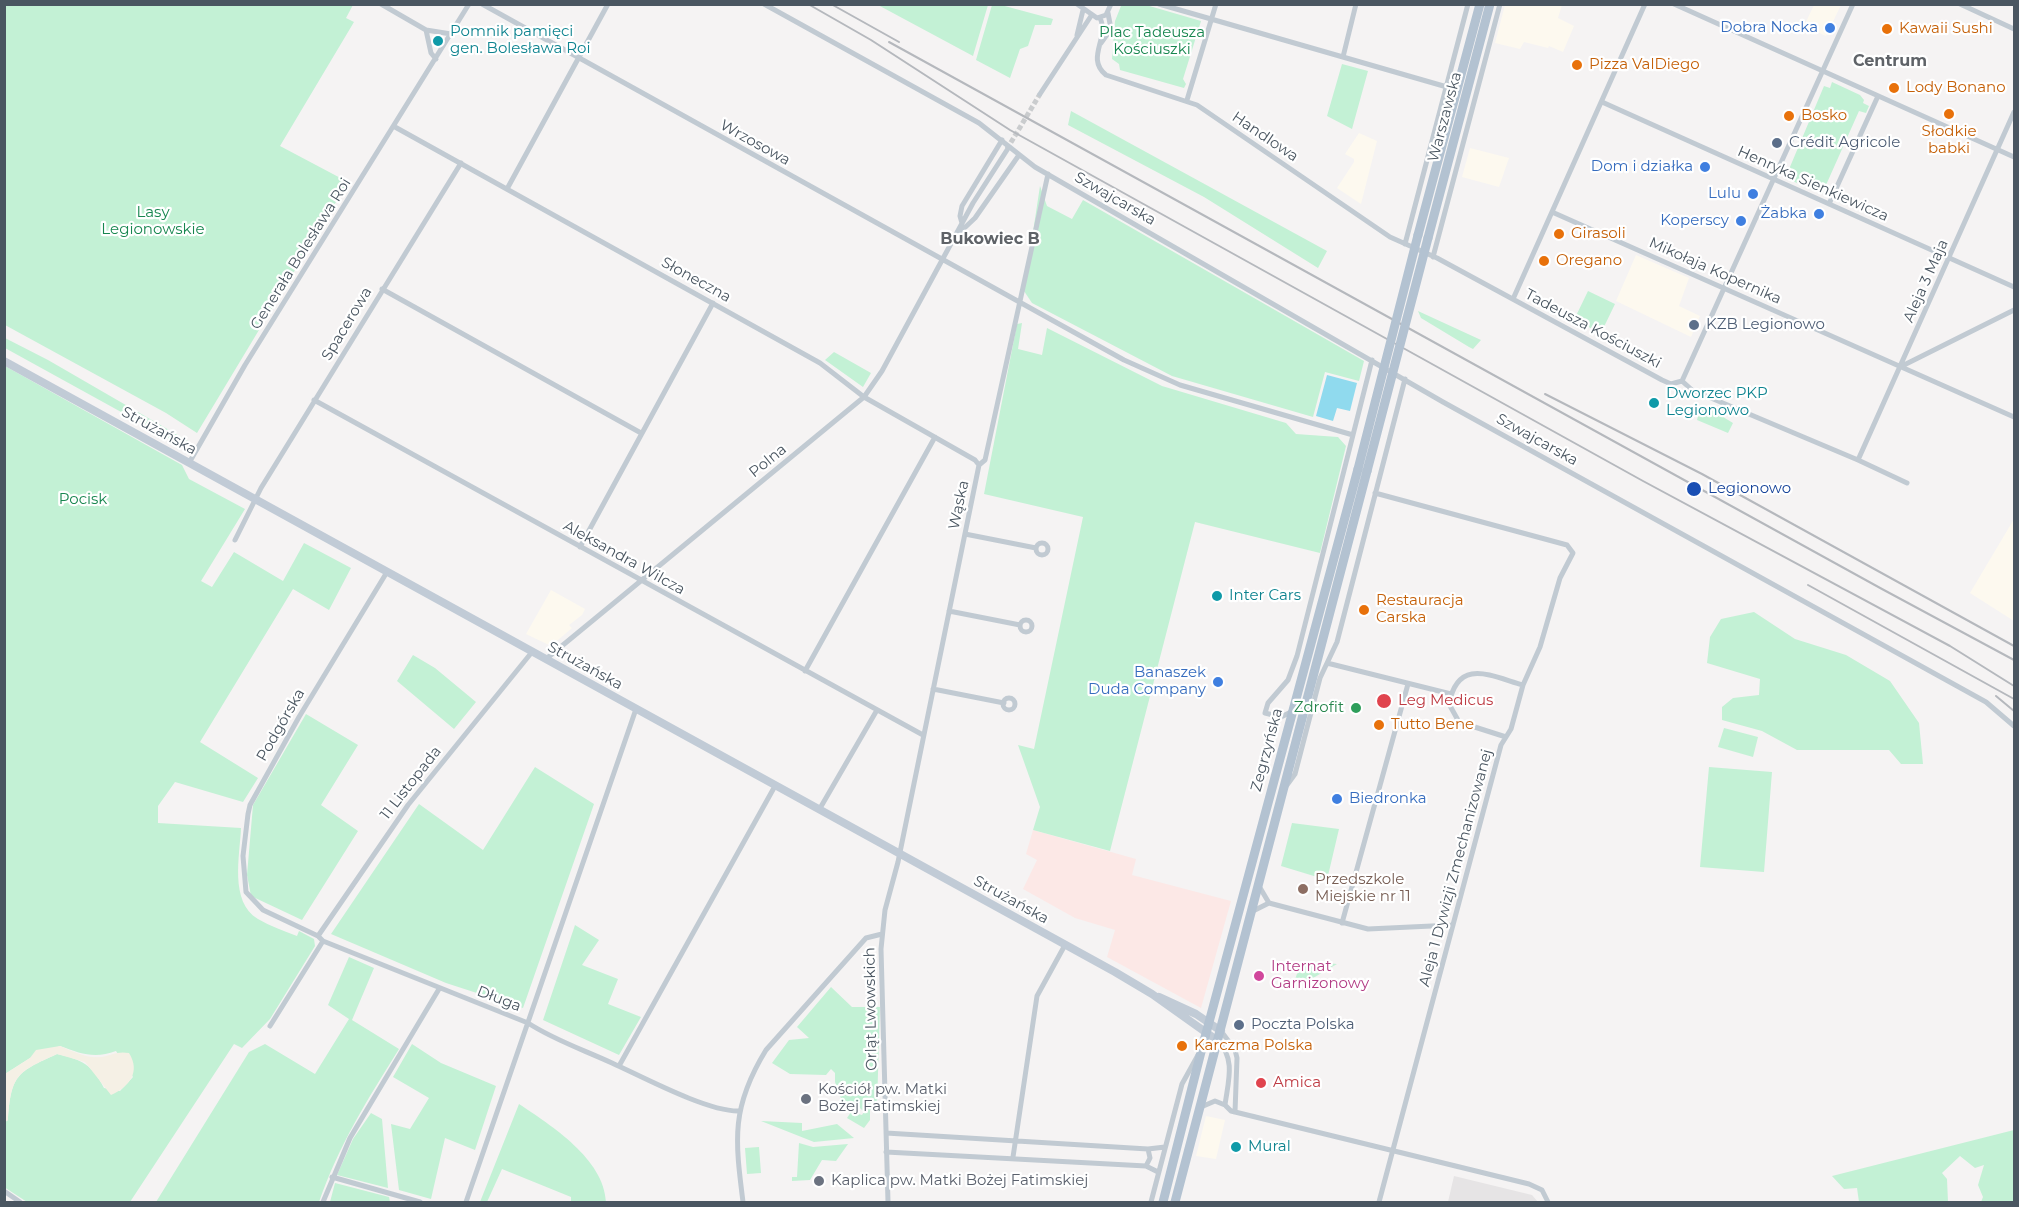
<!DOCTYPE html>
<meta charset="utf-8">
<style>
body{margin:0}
#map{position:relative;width:2019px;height:1207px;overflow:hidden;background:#f5f3f3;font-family:Montserrat,sans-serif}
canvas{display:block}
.frame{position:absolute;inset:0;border:6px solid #4a5661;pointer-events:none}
</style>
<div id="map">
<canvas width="2019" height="1207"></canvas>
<div class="frame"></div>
</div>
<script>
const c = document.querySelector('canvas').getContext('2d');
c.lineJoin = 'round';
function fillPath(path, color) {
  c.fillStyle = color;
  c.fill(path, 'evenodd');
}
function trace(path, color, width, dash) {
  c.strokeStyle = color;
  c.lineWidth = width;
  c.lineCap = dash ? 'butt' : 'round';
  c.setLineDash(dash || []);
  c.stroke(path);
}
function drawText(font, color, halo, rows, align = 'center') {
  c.font = font + ' Montserrat,sans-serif';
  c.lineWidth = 4.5;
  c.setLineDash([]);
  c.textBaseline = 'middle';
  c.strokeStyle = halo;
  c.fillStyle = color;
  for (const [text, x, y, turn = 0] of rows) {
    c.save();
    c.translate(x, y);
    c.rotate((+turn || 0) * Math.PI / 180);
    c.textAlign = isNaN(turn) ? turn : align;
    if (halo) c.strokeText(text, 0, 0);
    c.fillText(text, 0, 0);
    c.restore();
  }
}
const commercial = new Path2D(`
 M1505,5H1562L1558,18L1574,26L1563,52L1549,46L1548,48L1524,42L1520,49L1495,43Z
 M1814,5H1841L1826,36L1804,26Z
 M1359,133L1377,141L1361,204L1337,188L1354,162V159L1345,154Z
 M1470,148L1509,158L1499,187L1462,177Z
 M1636,255L1689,278L1679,306L1700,316L1691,337L1616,301Z
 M2014,519V621L1970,593Z
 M551,590L585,609L582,615L569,625L572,628L551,646L526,634Z
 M1206,1116L1225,1120L1216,1159L1196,1156Z`);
const education = new Path2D(`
 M1454,1176L1532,1195L1538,1202H1448Z`);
const medical = new Path2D(`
 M1033,830L1136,859L1132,875L1231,901L1201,1008L1107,957L1115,930L1075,918L1023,889L1037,860L1026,854Z`);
const green = new Path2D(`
 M1126,4L1146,5L1201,21L1183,79L1186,84L1184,88L1120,70L1119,64L1112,59L1115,21L1121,6Z
 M4,5H353L346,18L354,22L280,146L348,182L197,433L166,413L5,325Z
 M878,5H988L973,56Z
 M992,5H1001L1053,19L1051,25H1035L1028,46L1020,49L1010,78L976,60Z
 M1342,64L1368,71L1352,129L1327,116Z
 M1832,82L1860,95L1864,100L1863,103L1869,106L1866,113L1859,111L1822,194L1788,179L1787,174L1824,86L1830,88Z
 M1071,111L1327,251L1318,268L1204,197L1068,125Z
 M1040,186L1047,206L1072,219L1083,200L1364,361L1359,381L1325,372L1313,417L1172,376L1032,303L1024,291Z
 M1588,291L1615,304L1601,333L1574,320Z
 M1418,311L1481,340L1473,349L1469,347L1421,318Z
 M1022,323L1018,349L1042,355L1047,328L1162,386L1286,423L1296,434L1338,437L1346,446L1320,553L1195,522L1110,851L1033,830L1040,807L1018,745L1034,749L1083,517L984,494L1017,324Z
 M5,338L48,360L188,441L186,446L181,445L5,348Z
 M834,352L871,373L863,387L825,360Z
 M5,366L182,465L189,479L245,509L201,581L212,587L234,552L283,581L304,543L351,568L329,610L293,589L200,742L258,778L243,802L175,782L158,806V823L241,828C240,855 229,902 258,919C270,926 284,931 297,936L299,931L314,939L315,946L270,1019L242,1048L234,1044L130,1202H27L4,1187L5,1122L8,1120C11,1075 17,1072 57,1054C81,1059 93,1065 104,1088L120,1091L133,1077L116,1051C95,1059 81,1054 60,1046L30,1058L5,1074Z
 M1705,406L1733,423L1728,433L1697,420L1700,409L1703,410Z
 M1754,612L1795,639L1846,655L1890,681L1919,723L1923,764H1901L1889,750H1797L1762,731L1722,720V707L1733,698L1759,695L1760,679L1707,663L1710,637L1721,619Z
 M413,655L435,668L476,702L454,729L397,681Z
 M306,714L358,745L321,805L358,831L302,920L251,896L247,875L253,805Z
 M1724,728L1758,737L1753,757L1718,747Z
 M535,767L594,804L523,1008L446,983L331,934L419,804L483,850Z
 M1709,767L1772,772L1764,872L1700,867Z
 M1292,823L1339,829L1327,880L1281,866Z
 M575,925L599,940L582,965L618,979L608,1004L641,1017L619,1055L543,1020Z
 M349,957L374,968L352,1020L399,1049C367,1100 339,1145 319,1202H156L249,1052L265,1044L315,1074L349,1019L328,1005Z
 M1304,961L1337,964L1308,981L1295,980L1300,964Z
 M831,987L852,1007H880L877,1106L870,1110V1120L864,1128L847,1118L851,1112L862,1115L864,1112L855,1103L842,1101L835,1082V1073L831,1069L826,1075L790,1074L772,1063L789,1040L809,1038L797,1027Z
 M412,1044L441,1063L496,1086L475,1150L445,1138L431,1199L399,1190L391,1124L410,1129L429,1098L393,1077Z
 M519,1104C552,1126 604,1159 606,1202H571V1197L502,1169L487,1202H480Z
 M371,1113L382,1119L388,1188L337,1175L353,1139Z
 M761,1121L802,1123V1131L837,1124L854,1138L814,1142Z
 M2014,1130V1202H1981L1983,1197L1978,1185L1984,1165L1975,1168L1960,1156L1942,1173L1947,1179L1948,1202H1859L1857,1188L1844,1189L1832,1176Z
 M799,1143L813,1147L848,1144L836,1161L822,1160L810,1180L792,1181V1177H797Z
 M759,1147L761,1173L747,1174L745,1148Z
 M335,1183L389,1197L390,1202H330Z`);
const sand = new Path2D(`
 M60,1046C72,1051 88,1059 101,1057C112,1055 117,1051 129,1053C141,1072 129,1087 111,1095L85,1062L57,1054C17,1072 11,1075 8,1120L5,1122V1074L30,1058L36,1050Z`);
const water = new Path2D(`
 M1327,375L1357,383L1350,411L1337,408L1333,421L1316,416Z`);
const streetTunnel = new Path2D(`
 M1007,149L1040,94`);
const street = new Path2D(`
 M381,4L426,30L451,34
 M482,4L1124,360L1180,385L1353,435
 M764,4L979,123L1035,167L1443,402L1986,702L2014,726
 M1077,4L1097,18L1106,15L1111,4
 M1159,4L1447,87
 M1674,4L2014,157
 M1960,4L2014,29
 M1100,18C1110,38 1085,58 1106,75L1197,105L1390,237L1437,258L1662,380L1671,384L1682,381
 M426,30L431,53L436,59
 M1077,35L1083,10
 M1101,43L1111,29L1108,13
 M1343,57L1356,4
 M1040,94L1091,16
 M1187,100L1216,4
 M1602,102L2014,287
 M395,127L820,363L864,397L975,460L979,465
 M507,189L608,4
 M1829,204L1878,96
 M1552,212L2014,417
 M962,223L960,216L962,206L1002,140
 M957,235L975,218L1019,155
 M1405,244L1468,4
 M1433,257L1500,4
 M382,289L641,433
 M1513,299L1645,4
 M1904,365L2014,310
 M1682,381L1853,4
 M1682,381L1692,390L1858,460L1907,483
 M314,400L923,735
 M1858,460L2014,112
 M189,463L245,365L469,4
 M1375,493L1567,545L1573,553L1560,578L1540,647L1523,685L1511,729L1501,745L1379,1202
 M965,534L1036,548
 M235,540L261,488L461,163
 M1036 549a6 6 0 1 1 12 0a6 6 0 1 1-12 0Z
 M580,547L713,303
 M387,572L299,717L250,805L248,814L243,856L246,892L263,910L318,936L323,941L528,1023C554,1040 584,1050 612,1063C643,1077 706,1111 738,1111
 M949,611L1020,625
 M1020 626a6 6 0 1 1 12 0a6 6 0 1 1-12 0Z
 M546,659L864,397L882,371L973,203L1007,150
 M1327,663L1451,694
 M805,671L935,437
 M933,689L1004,703
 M1003 704a6 6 0 1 1 12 0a6 6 0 1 1-12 0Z
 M1291,712L1281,717L1265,713L1268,703L1288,680L1297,656L1372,360
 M1506,737L1459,722L1449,704C1458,657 1491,676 1523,685
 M1287,785L1295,774L1320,678L1337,642L1405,379
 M819,810L877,710
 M1259,886L1269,903
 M1253,911L1269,903L1368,929L1453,925
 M1342,923L1408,684
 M318,936L408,805L532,652
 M270,1026L323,941
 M1221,1031L1235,1050L1237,1058L1235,1112
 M1218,1041C1236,1059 1228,1082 1225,1105L1231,1111L1529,1184L1542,1190L1548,1202
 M619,1066L775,786
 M1201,1107L1215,1101L1225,1105
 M886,1133L1148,1149L1165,1147
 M886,1152L1146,1166L1158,1172
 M1013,1157L1037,996L1065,945
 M1146,1166L1150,1158L1148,1149
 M332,1177L420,1202
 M4,1191L20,1202
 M323,1202L350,1138L439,989
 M466,1202L636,709
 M743,1202C735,1139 731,1107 766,1050L866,938L882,934
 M888,1202L881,949L885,910L898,862L979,465L985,460L1048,174
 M1151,1202L1182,1084L1198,1055`);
const secondary = new Path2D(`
 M4,361L1115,972L1152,994L1218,1041
 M1159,997L1196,1014L1221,1031`);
const primary = new Path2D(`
 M1418,235L1480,4
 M1428,238L1490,4
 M1163,1202L1201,1052L1358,469
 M1175,1202L1367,471`);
const rail = new Path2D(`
 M808,4L871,40L1010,130L1643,481L1950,646L2014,686
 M831,4L899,42
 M889,42L1882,589L2014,660
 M1545,394L1702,474L2014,646
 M1808,585L2014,699
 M1996,696L2014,711`);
const primaryBridge = new Path2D(`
 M1358,469L1418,235
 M1367,471L1428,238`);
const markers = [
 [1830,28,6,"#3f7fe0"],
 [1887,29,6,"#e8710a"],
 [438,41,6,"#0f9aa8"],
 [1577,65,6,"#e8710a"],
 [1894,88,6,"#e8710a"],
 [1949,114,6,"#e8710a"],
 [1789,116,6,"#e8710a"],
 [1777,143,6,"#5c6f8a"],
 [1705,167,6,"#3f7fe0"],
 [1753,194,6,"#3f7fe0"],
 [1819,214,6,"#3f7fe0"],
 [1741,221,6,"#3f7fe0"],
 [1559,234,6,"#e8710a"],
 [1544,261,6,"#e8710a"],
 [1694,325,6,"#5c6f8a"],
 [1654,403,6,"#0f9aa8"],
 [1694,489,8,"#1a4fb4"],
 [1217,596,6,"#0f9aa8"],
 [1364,610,6,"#e8710a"],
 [1218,682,6,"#3f7fe0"],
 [1384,701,8,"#e0444e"],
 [1356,708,6,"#2e9e5b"],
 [1379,725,6,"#e8710a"],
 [1337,799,6,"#3f7fe0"],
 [1303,889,6,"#8d6e63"],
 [1259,976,6,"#d1479c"],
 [1239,1025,6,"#5c6f8a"],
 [1182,1046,6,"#e8710a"],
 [1261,1083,6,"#e0444e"],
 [806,1099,6,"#6b7280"],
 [1236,1147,6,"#0f9aa8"],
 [819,1181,6,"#6b7280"]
];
const shopNames = [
 ["Dobra Nocka",1818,28],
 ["Dom i działka",1693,167],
 ["Lulu",1741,194],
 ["Żabka",1807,214],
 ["Koperscy",1729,221],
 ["Banaszek",1206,673],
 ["Duda Company",1206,690],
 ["Biedronka",1349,799,"left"]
];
const foodNames = [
 ["Kawaii Sushi",1899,29],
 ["Pizza ValDiego",1589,65],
 ["Lody Bonano",1906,88],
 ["Bosko",1801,116],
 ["Słodkie",1949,132,"center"],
 ["babki",1949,149,"center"],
 ["Girasoli",1571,234],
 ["Oregano",1556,261],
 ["Restauracja",1376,601],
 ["Carska",1376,618],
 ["Tutto Bene",1391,725],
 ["Karczma Polska",1194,1046]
];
const cultureNames = [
 ["Pomnik pamięci",450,32],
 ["gen. Bolesława Roi",450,49],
 ["Dworzec PKP",1666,394],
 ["Legionowo",1666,411],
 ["Inter Cars",1229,596],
 ["Mural",1248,1147]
];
const parkNames = [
 ["Plac Tadeusza",1152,33],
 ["Kościuszki",1152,50],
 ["Lasy",153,213],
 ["Legionowskie",153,230],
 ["Pocisk",83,500]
];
const streetNames = [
 ["Warszawska",1445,117,-75],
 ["Handlowa",1265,137,34],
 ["Wrzosowa",755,143,29],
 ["Henryka Sienkiewicza",1813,184,24],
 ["Szwajcarska",1115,199,30],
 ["Generała Bolesława Roi",301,254,-58],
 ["Mikołaja Kopernika",1715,271,24],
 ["Słoneczna",696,280,29],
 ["Aleja 3 Maja",1926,281,-66],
 ["Spacerowa",347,324,-59],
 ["Tadeusza Kościuszki",1593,329,28],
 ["Strużańska",159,431,29],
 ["Szwajcarska",1537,440,29],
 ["Polna",768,461,-39],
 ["Wąska",959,505,-78],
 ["Aleksandra Wilcza",624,558,29],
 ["Strużańska",585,666,29],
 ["Podgórska",281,725,-60],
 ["Zegrzyńska",1267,750,-75],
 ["11 Listopada",411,783,-52],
 ["Aleja 1 Dywizji Zmechanizowanej",1456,868,-75],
 ["Strużańska",1011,900,29],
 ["Długa",499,999,21],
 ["Orląt Lwowskich",871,1009,-91]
];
const serviceNames = [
 ["Crédit Agricole",1789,143],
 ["KZB Legionowo",1706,325],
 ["Poczta Polska",1251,1025]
];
const transitNames = [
 ["Legionowo",1708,489]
];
const healthNames = [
 ["Leg Medicus",1398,701],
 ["Amica",1273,1083]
];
const leisureNames = [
 ["Zdrofit",1344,708]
];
const educationNames = [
 ["Przedszkole",1315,880],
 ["Miejskie nr 11",1315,897]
];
const hotelNames = [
 ["Internat",1271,967],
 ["Garnizonowy",1271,984]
];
const worshipNames = [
 ["Kościół pw. Matki",818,1090],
 ["Bożej Fatimskiej",818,1107],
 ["Kaplica pw. Matki Bożej Fatimskiej",831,1181]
];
const neighbourhoodNames = [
 ["Centrum",1890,61],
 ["Bukowiec B",990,239]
];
fillPath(commercial, '#fdf9ef');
fillPath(education, '#e6e4e5');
fillPath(medical, '#fce8e6');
fillPath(green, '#c3f1d5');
fillPath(sand, '#f5f0e5');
fillPath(water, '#90daee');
trace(streetTunnel, '#caccce', 5, [5, 2.5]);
trace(street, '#c1cad2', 5);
trace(secondary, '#c1cbd6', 8);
trace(primary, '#b3c2d1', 9);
trace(rail, '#b5b8bd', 2);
trace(primaryBridge, '#b3c2d1', 9);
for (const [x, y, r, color] of markers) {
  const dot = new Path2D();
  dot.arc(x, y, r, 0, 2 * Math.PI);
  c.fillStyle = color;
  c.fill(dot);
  trace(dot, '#fff', 2);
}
drawText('15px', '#366cbe', '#fff', shopNames, 'right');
drawText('15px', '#c56008', '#fff', foodNames, 'left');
drawText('15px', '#0d838f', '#fff', cultureNames, 'left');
drawText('15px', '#17864f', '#fff', parkNames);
drawText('15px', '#4a5661', '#fff', streetNames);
drawText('15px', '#4e5e75', '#fff', serviceNames, 'left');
drawText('15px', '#164399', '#fff', transitNames, 'left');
drawText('15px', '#be3a42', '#fff', healthNames, 'left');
drawText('15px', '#27864d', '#fff', leisureNames, 'right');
drawText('15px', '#785e54', '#fff', educationNames, 'left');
drawText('15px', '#b23c85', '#fff', hotelNames, 'left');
drawText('15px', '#5b616d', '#fff', worshipNames, 'left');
drawText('bold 16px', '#5f6368', '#fff', neighbourhoodNames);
</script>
